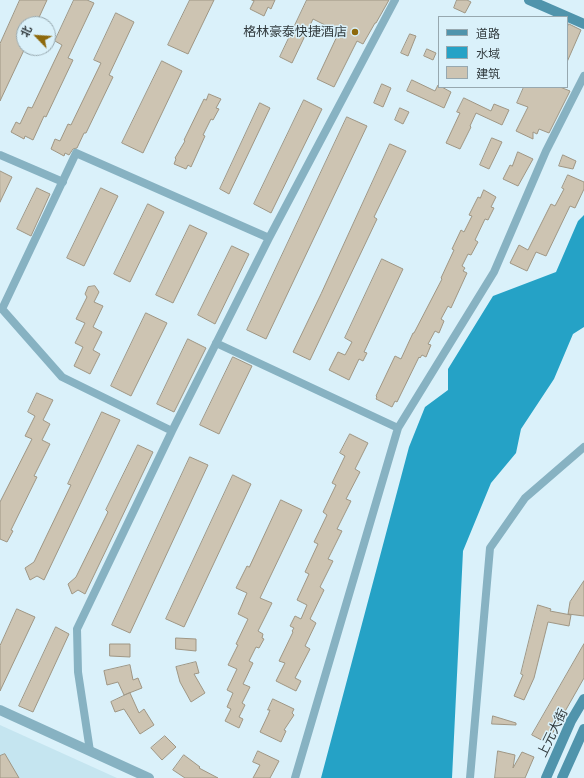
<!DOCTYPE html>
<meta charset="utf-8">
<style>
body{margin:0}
#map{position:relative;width:584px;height:778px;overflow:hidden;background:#daf1fa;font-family:Merriweather,"Noto Sans SC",serif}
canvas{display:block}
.legend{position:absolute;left:438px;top:16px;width:130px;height:72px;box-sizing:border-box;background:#daf1fa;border:1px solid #97a8af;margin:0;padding:5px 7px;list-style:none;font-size:12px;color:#323b3e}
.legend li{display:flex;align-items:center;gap:8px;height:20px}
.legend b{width:20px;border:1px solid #97a8af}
.north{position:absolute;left:16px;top:16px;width:40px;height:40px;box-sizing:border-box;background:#daf1fa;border:1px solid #97a8af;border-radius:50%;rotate:295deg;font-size:11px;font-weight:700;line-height:16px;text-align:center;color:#323b3e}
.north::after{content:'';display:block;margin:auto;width:14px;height:18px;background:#8d690c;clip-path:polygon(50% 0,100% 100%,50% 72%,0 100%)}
</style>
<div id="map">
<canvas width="584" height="778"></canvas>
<ul class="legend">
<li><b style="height:5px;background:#5094ac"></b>道路</li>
<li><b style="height:11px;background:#25a2c6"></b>水域</li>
<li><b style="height:11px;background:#cdc4b2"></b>建筑</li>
</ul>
<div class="north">北</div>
</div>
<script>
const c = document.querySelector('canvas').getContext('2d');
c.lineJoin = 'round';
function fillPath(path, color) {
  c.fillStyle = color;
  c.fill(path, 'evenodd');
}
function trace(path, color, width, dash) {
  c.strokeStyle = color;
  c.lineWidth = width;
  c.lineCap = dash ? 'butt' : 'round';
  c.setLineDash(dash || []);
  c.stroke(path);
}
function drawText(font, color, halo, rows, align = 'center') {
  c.font = font + ' Merriweather,"Noto Sans SC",serif';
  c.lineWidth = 3;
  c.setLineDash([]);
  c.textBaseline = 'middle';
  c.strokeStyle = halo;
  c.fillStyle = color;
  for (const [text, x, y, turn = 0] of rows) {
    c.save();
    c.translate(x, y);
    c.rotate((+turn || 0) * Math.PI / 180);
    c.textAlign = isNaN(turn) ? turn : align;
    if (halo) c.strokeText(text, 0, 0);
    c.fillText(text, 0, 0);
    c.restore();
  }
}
const built = new Path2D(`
 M0,725L117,778H0Z`);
const water = new Path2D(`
 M584,215V327L573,334L554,379L521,429L516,453L491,483L463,551L452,778H321L409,447L425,407L448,390V369L493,296L556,272L578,221Z`);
const building = new Path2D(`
 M20,0H47L36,24H24V50L0,101V44Z
 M74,0H87L94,3L68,58L73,60L46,117L44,116L33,140L25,136L24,139L11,132L16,122L20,124L28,107L32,108L62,45L55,41Z
 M190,0H214L188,54L168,45Z
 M252,0H275L271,9L268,7L264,16L250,9L254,1Z
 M307,0H389L376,23H375L363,44L357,41L334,87L317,79L339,32L313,19L292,63L280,57Z
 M457,0H467L471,2L465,13L454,8Z
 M116,13L134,22L109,75L113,77L86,133H84L77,148L73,149L69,155L65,153L64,156L51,149L55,139L60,141L68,124L71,125L101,63L94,60Z
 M569,24L581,30L567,62V28Z
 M410,34L416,36L408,56L401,53Z
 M427,49L436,53L433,60L424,56Z
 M162,61L182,71L143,153L122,143Z
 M412,80L435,91L438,85L451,92L444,108L407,91Z
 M382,84L391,88L383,107L374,103Z
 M524,87H560L570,91L549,133L539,129L537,134L533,132V139L516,131L528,107L517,103Z
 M209,94L221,99L216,108L219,109L213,120L211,119L203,135L205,136L191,167L188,165L186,169L174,164L176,159L175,158L185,141L184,140L204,99L206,100Z
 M464,98L491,111L494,104L509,110L502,125L476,113L470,126L471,127L460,149L446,143L460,113L457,112Z
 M304,100L322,109L271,213L254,204Z
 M260,103L270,108L229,194L220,189Z
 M400,108L409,112L403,124L395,120Z
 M347,117L367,126L266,339L247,330Z
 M492,138L502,142L489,169L480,165Z
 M390,144L406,151L374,217L377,219L310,360L293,352L321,294Z
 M518,152L533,159L518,186L503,179L510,165L512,166Z
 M563,155L576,161L573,169L559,166Z
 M0,171L12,177L0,202Z
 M568,175L584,182V189L575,208L570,206L546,256L536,252L527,271L510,263L519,245L528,250L551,204L555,206L564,189L562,188Z
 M37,188L50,194L31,236L17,229Z
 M101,188L118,196L84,266L67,258Z
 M484,190L496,197L491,207L494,208L488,220L485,219L475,240L478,242L471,255L468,254L462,266L465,268L463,271L467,273L451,308L448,306L441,319L444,321L439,333L435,331L428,344L431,345L426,357L422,355L420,358L419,357L397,402L395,401L392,407L376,399L377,397L376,396L395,356L401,359L413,333H414L442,279L441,278L454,250L452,249L461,230L464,232L472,216L469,215L478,197L480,198Z
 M148,204L164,212L130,282L114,274Z
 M190,225L207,233L173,303L156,295Z
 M232,246L249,254L215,324L198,315Z
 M382,259L403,269L364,352L367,353L363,361L359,359L349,380L329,370L338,352L345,355L352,342L345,338Z
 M95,286L99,292L94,302L103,306L93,327L102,332L93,350L100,354L90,374L74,366L83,347L75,343L85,323L76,319L87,297L85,294L88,287Z
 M146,313L167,323L131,396L111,386Z
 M188,339L206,348L174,412L157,404Z
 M233,357L252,366L219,434L200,425Z
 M37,393L53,400L43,420L50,424L42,440L50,444L34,476L37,477L11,530L13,531L7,542L0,539V502L32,439L25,436L35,416L28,412Z
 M102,412L120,420L44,580L37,576L30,580L25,568L34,562L71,485L68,484Z
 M350,434L368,443L355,469L360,472L346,499L351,501L337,529L342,531L328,559L333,561L320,587L324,590L310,619L316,623L305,646L310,649L295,678L301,681L296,691L276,681L285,663L279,661L293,632L292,631L294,628L290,626L295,616L301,619L307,605L297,600L309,574L305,572L318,544L314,542L327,515L323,512L336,485L332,483L345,456L340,453Z
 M138,445L153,452L85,594L78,590L72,594L68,584L76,577L108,512L106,510Z
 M190,457L208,465L130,633L112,625Z
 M233,475L251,484L184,627L166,619Z
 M281,500L302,510L260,598L272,603L258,631L263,634L262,638L264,639L259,648L256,647L249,661L253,663L243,684L250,687L242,703L245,705L239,717L243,719L239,728L225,721L231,709L227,707L233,693L227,690L237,669L228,665L238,645L236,644L248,619L238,614L247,593L236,588L247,566L249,567Z
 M584,581V616L568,614L570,602Z
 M538,605L551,609L550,611L571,615L569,626L548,622L534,678L524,700L514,696L523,675L521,674Z
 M17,609L35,617L0,691V646Z
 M56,627L69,634L33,712L19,706Z
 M176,638L196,639V651L176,649Z
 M110,644H130V657L110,656Z
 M584,644V678L547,743L532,735Z
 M196,662L199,673L194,674L205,693L191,702L180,682L176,667Z
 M130,665L133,680L138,678L142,688L124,695L118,682L107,685L104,671Z
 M130,693L139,713L144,709L154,725L140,734L124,709L115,712L111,702Z
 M273,699L294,709L292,713L294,715L284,730L286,731L281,742L260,732L268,715L270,710H268Z
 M493,716L516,723V725L492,724Z
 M165,736L176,747L162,760L151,748Z
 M258,751L279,761L270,778H253L260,765L253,762Z
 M498,751L515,755L513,768L522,752L534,757L525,778H495Z
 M5,754L19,778H0V756Z
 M184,755L200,767L199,768L218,778H185L173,770Z`);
const minor = new Path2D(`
 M0,155L63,182
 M0,309H2L76,153L269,238
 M2,309L62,377L172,431L77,629L78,672L90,751
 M216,343L398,428L494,272L546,151L584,76
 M172,431L269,238L395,0
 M295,778L398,428
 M470,778L490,548L525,498L584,447`);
const tertiary = new Path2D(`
 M0,710L149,778`);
const secondary = new Path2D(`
 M529,0L584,24
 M546,778L571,721L584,699
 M562,778L584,729`);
const markers = [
 [355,32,4,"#8d690c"]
];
const poiNames = [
 ["格林豪泰快捷酒店",347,32]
];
const streetNames = [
 ["上元大街",553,733,-64]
];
fillPath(built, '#c5e5f0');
fillPath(water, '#25a2c6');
fillPath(building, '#cdc4b2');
trace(building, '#9f9684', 1);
trace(minor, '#87b2c2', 8);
trace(tertiary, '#87b2c2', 10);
trace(secondary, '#5094ac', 10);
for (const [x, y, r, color] of markers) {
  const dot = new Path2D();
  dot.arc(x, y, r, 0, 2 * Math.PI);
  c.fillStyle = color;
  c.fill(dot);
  trace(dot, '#daf1fa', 1.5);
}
drawText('13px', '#323b3e', '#daf1fa', poiNames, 'right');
drawText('13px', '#323b3e', '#daf1fa', streetNames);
</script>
